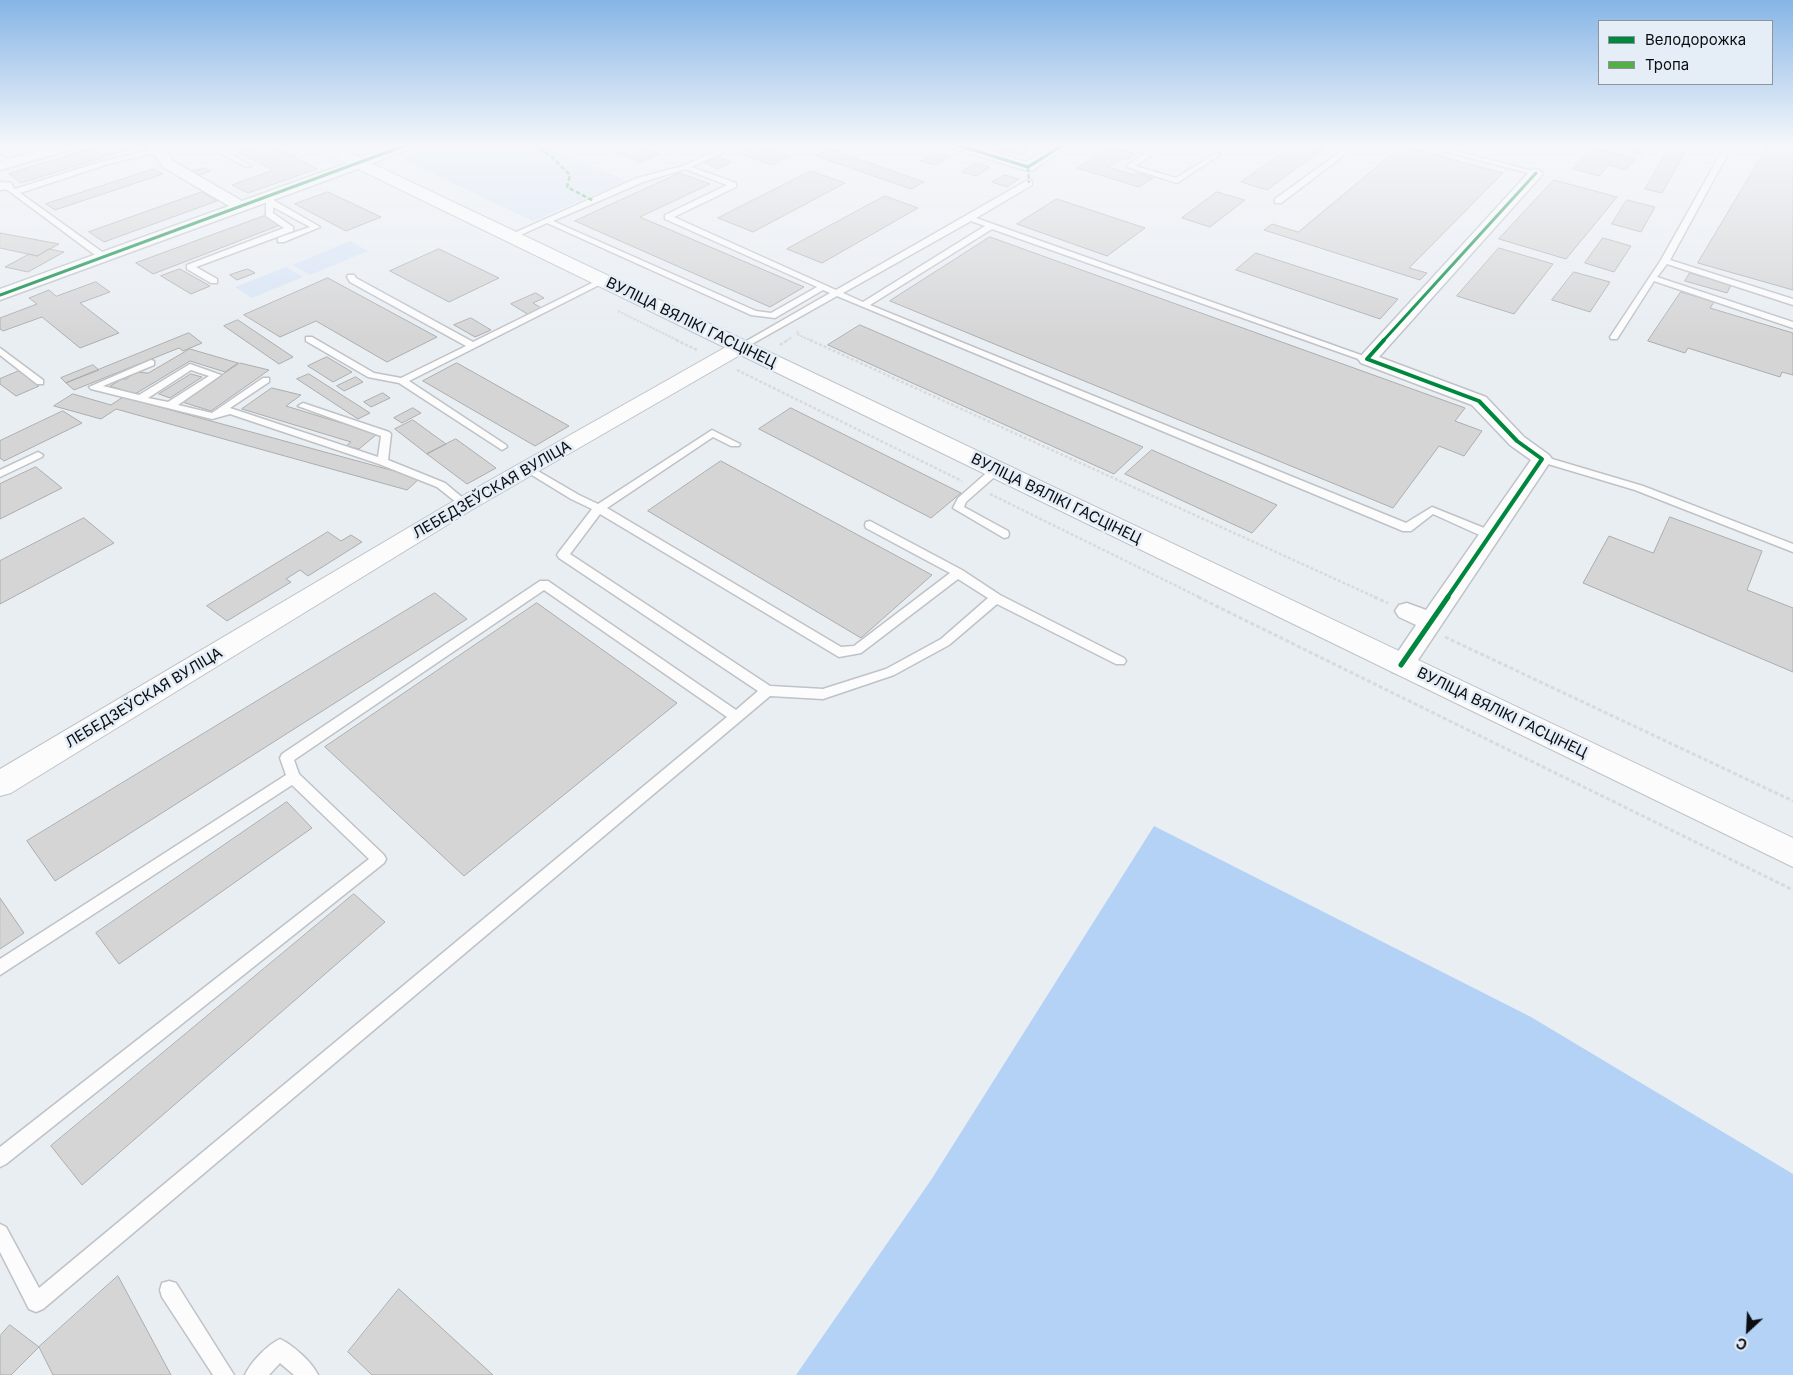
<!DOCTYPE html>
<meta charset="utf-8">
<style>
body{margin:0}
#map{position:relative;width:1793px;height:1375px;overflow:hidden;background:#e9eef3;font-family:Inter,sans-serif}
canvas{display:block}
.legend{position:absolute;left:1598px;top:20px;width:175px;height:65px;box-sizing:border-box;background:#e5edf7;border:1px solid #8e949b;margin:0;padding:6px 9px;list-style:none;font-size:15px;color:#0b0e11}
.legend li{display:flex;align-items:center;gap:10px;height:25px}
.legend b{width:25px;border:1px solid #8e949b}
.north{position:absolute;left:1723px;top:1305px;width:50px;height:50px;-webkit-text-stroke:4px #e5edf7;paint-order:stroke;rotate:205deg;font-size:14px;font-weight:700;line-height:20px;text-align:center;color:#0b0e11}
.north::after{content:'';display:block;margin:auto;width:18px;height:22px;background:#0b0e11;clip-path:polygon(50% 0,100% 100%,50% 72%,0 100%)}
</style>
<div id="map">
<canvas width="1793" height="1375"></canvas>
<ul class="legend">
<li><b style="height:6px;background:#00873e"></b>Велодорожка</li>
<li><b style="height:6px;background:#54b044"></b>Тропа</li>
</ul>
<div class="north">С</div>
</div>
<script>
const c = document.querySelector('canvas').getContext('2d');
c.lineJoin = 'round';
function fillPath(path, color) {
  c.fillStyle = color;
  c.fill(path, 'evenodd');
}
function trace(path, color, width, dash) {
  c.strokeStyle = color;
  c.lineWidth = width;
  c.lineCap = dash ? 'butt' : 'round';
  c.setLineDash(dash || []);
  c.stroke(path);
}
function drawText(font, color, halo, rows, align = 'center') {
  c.font = font + ' Inter,sans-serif';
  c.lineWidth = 5;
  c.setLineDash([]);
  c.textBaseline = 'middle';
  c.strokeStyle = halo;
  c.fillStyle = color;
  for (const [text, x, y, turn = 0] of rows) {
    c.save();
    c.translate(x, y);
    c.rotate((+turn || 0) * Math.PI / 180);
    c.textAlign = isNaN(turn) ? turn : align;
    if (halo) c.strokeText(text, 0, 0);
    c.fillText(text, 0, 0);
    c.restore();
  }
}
const green = new Path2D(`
 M437,144H540L627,181L533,221L401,159Z
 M350,241L368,251L310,275L292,265Z
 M286,267L303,277L252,298L235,287Z`);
const forest = new Path2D(`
 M1154,826L1531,1017L1793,1174V1375H796L931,1180Z`);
const building = new Path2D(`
 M105,144H122L130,149L21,183L9,174Z
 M260,144H270L317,169L248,193L232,185L273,170L238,152Z
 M597,144H634L659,154L641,162Z
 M794,144H819L809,149Z
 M1005,144H1009L1029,148L1022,155L999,150Z
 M1124,144H1152L1143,150Z
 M1295,144H1311L1324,148L1267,190L1241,182Z
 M1604,144H1650L1643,154Z
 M1672,144H1690L1662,193L1645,189Z
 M1769,144H1793V290L1698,263Z
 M758,145L790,156L772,165L739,153Z
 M1402,146L1503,173L1409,268L1427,273L1420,280L1264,230L1272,224L1298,232Z
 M1111,147L1135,154L1127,159L1122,158L1108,167L1134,175L1137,173L1153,178L1139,187L1077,168Z
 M1593,148L1635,159L1626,170L1609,165L1599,176L1573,169Z
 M830,149L924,182L911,189L816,156Z
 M934,152L949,156L936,165L921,161Z
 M718,157L731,162L718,169L705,163Z
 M975,163L990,167L977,176L962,172Z
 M205,168L210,171L196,176L190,172Z
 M154,169L163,174L55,210L46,204Z
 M811,171L845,183L753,232L718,218Z
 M680,173L710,184L640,217L804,287L770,307L575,221Z
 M1005,175L1019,179L1007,187L992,182Z
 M1554,180L1617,197L1566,259L1499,239Z
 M202,192L217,201L104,242L89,232Z
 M328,192L381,217L346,231L295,204Z
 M1217,192L1245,200L1210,227L1182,218Z
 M885,196L918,208L822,263L787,249Z
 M1057,199L1145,228L1107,256L1017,224Z
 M1627,200L1655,207L1641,232L1612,224Z
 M267,215L283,224L153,274L136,263Z
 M0,233L59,244L37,256L0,248Z
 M990,237L1465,408L1455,421L1482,431L1464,456L1439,446L1393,508L890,301Z
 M1603,238L1631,246L1614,272L1585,263Z
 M1499,248L1553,264L1514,314L1457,296Z
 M49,249L64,252L28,272L5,267L29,254L37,256Z
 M439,249L499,278L449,302L390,271Z
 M1256,253L1398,299L1380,319L1236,270Z
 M180,269L210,286L191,294L161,276Z
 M248,269L255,273L237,280L230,275Z
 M1574,272L1610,282L1590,312L1552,300Z
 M1690,273L1731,285L1727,293L1685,281Z
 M328,278L437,337L387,362L316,321L280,337L244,315Z
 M96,282L110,292L80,303L119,333L80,348L42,317L3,331L0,329V318L37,304L29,298L49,290L56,296Z
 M1681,292L1714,302L1710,308L1793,333V375L1782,372L1780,377L1688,348L1685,353L1648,341Z
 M536,293L544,298L533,303L543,309L529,315L511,304Z
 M471,318L491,330L475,337L454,325Z
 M238,320L293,357L279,364L224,326Z
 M860,325L1143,447L1114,474L828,345Z
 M189,333L202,343L183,351L179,348L74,390L66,383Z
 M190,349L238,363L225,372L190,361L135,394L110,386L122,379H126L136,372L148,373Z
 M327,357L352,372L333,382L308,366Z
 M240,363L269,370L211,411L182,402Z
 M457,363L569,426L535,446L423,381Z
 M93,365L99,370L66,383L61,378Z
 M19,371L39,386L16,396L0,384V379Z
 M191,374L202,377L170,398L159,394Z
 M309,374L370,413L358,419L297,379Z
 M356,377L363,382L344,391L337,386Z
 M272,388L301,395L286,406L377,434L359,449L346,446L351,442L242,409Z
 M383,393L390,398L371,407L364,402Z
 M73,394L111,405L123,397L420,478L407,490L116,409L101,419L54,406Z
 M413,408L421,413L402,423L394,418Z
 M791,408L961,493L931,518L759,429Z
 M63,411L82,423L4,461L0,458V441Z
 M413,420L446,444L427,454L395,429Z
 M456,439L496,468L467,484L427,454Z
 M1152,450L1277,505L1252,533L1125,474Z
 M721,461L932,575L861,638L648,511Z
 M36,467L62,488L0,519V484Z
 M1670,517L1762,551L1747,590L1793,608V672L1583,583L1609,536L1653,553Z
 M84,518L114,543L0,604V561Z
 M328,532L341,541L351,535L362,542L308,576L300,570L286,579L291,582L227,621L207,606Z
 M435,593L467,619L55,881L27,841Z
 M537,603L677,703L464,876L325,747Z
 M287,802L312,828L119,964L96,933Z
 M354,894L385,922L82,1185L51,1146Z
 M0,898L24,933L0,949Z
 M118,1276L171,1375H53L39,1347Z
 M399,1289L493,1375H372L348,1352Z
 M10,1325L39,1347L11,1375H0V1336Z`);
const pathFar2 = new Path2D(`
 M283,144L302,155
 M618,311L679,341
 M798,331L797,334L812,341
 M786,341L792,337`);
const pathFar1 = new Path2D(`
 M676,340L697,350
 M810,340L1377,598
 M780,345L788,340
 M737,370L962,481
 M990,494L1201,598`);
const path = new Path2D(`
 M1198,597L1793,890
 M1374,597L1388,603
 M1445,637L1793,801`);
const service = new Path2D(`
 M204,144H213L251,166L246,167Z
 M659,144H669L682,150L693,144H702L682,154Z
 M731,144H741L691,167L736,183V187L674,217L836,290L1026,181H1032V185L976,218L1372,359L1370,361H1364L992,229L870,305L1406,523L1432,507L1494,532L1495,535L1490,539L1486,538L1433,514L1411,531H1403L837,296L743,349L740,350L736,347L830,293L823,290L775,318L751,315L547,223L512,239L505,237L637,178L683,166ZM685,169L727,185L665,215V219L817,287L771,313L756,311L553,221L643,182ZM971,221L985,226L863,302L843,293Z
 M1115,144H1126L1150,152L1161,144H1169L1135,166L1176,178L1216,153L1221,154L1177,183L1127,167V165L1145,154Z
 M1351,144H1359L1281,203H1275V199Z
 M1416,144H1429L1540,173L1536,175Z
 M1726,144H1733L1670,260L1793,299V305L1667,264L1657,277L1793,322V328L1654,281L1617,339H1611L1610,337L1661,260Z
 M158,148L160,149V151L105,165L20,193L105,254V258H99L5,188L0,189V185L9,184L15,189L100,162Z
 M0,155L12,162L13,163L8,164L0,160Z
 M262,197H268L320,227L284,242H278V238L310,227L273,207V213L293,227V231L196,267L217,279V283H211L187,269V265L284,228L266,216V203L262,201Z
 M348,275H354L356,278L473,342L600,279L607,281L409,381L506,445L507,447L502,450L399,383L368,377L306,341V337H312L374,373L401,378L466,346L350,282L347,277Z
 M0,348L43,380V384H37L0,355Z
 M151,360L154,361V365L103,386L139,395L190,364L221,375L178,405L212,413L263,378H269V382L230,408L378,457L381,436L298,406L303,403L306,404L389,432L391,434L388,460L445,483L470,504L465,507L461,506L437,487L379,464L230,414L212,419L91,389L89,387ZM191,370L209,376L168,402L148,398Z
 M712,430L740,444L739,446H731L713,437L607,508L841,647L854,646L950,573L866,528L865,525L866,522L870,521L962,570L1000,595L1124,658L1126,661L1124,664H1116L997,604L949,645L894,675L823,699L770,696L43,1309L36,1312L29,1309L0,1252V1224L6,1227L39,1288L727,717L544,590L294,760L299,774L384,855L386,859L384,863L6,1164L0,1167V1147L369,859L292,785L0,975V959L286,775L280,758L282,754L540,581H548L736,710L758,691L559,558L557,555L559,552L592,509L571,499L522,469L527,466L531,467L579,495L598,504ZM600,514L839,657L861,653L958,579L988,598L941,639L886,669L823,689L770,686L570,554Z
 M38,452L43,455L42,457L0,477V470Z
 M1542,456L1643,486L1793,544V552L1635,490L1538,461V457Z
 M996,467L1000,468V472L966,502L964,507L1008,531L1009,534L1008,537L1004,538L953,508L958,498L992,468Z
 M169,1281L176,1283L234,1375H213L162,1297L160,1290L162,1283Z
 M280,1339C293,1345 312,1362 318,1375H294L280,1363L269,1375H245C251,1362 267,1345 280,1339Z`);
const minor = new Path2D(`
 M59,144H81L80,147L0,170V162Z
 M142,144C158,144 164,147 173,161L242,201L353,161H363L365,164L363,167L0,300V289L229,206L163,167L156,156Z
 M948,144H969L1026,162L1055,144H1071L1033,170L1028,171L949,147Z
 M1536,169L1543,173L1541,176L1379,357L1486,397L1524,437L1549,455L1552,459L1410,672L1401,674L1392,672L1389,665L1416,625L1399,617L1395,611L1399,605L1407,603L1426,610L1531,460L1510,445L1472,405L1361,363L1358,359L1531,170Z
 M0,182L11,183L13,186L11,189L0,190Z`);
const tertiary = new Path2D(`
 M395,144H416L414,147L363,167H353L350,164L353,161Z`);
const secondary = new Path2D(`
 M740,341L747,343L750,347L747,351L473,509L11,793L0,796V769L457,499L733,343Z`);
const primary = new Path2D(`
 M311,144H331L1793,838V867L313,147Z`);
const quiet = new Path2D(`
 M534,144L552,157L570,175L567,187L594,201
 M1028,167L1029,183`);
const cyclewayFar2 = new Path2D(`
 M954,144L1028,167L1065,144
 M0,295L409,144
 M1383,341L1536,173`);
const cyclewayFar1 = new Path2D(`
 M1384,340L1367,359L1479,401L1517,441L1542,459L1447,598`);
const cycleway = new Path2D(`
 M1401,665L1448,597`);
const streetNames = [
 ["ВУЛІЦА ВЯЛІКІ ГАСЦІНЕЦ",691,323,26],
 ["ЛЕБЕДЗЕЎСКАЯ ВУЛІЦА",492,490,-30],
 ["ВУЛІЦА ВЯЛІКІ ГАСЦІНЕЦ",1056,499,26],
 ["ЛЕБЕДЗЕЎСКАЯ ВУЛІЦА",144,698,-31],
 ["ВУЛІЦА ВЯЛІКІ ГАСЦІНЕЦ",1502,713,26]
];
fillPath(green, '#d7e4f5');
fillPath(forest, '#b4d1f6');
fillPath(building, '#d5d5d6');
trace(building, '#abadad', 1);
trace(service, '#bfc2c6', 3);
trace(minor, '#bfc2c6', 3);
trace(tertiary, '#bfc2c6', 2);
trace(secondary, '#bfc2c6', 2);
trace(primary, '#bfc2c6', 2);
trace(pathFar2, '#d8dadb', 2, [2.5, 1]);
trace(pathFar1, '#d8dadb', 2.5, [3, 2]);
trace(path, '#d8dadb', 3, [4, 2.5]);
fillPath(service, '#fcfcfd');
fillPath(minor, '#fcfcfd');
fillPath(tertiary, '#fcfcfd');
fillPath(secondary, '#fcfcfd');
fillPath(primary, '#fcfcfd');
trace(quiet, '#54b044', 2.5, [4.5, 2.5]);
trace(cyclewayFar2, '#00873e', 3);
trace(cyclewayFar1, '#00873e', 4);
trace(cycleway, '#00873e', 5);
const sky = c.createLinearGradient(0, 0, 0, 337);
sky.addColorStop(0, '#86b5e6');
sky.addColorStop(0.43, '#f5f7fa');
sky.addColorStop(1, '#f5f7fa00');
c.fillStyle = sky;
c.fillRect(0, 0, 1793, 337);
drawText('15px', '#0b0e11', '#e5edf7', streetNames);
</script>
